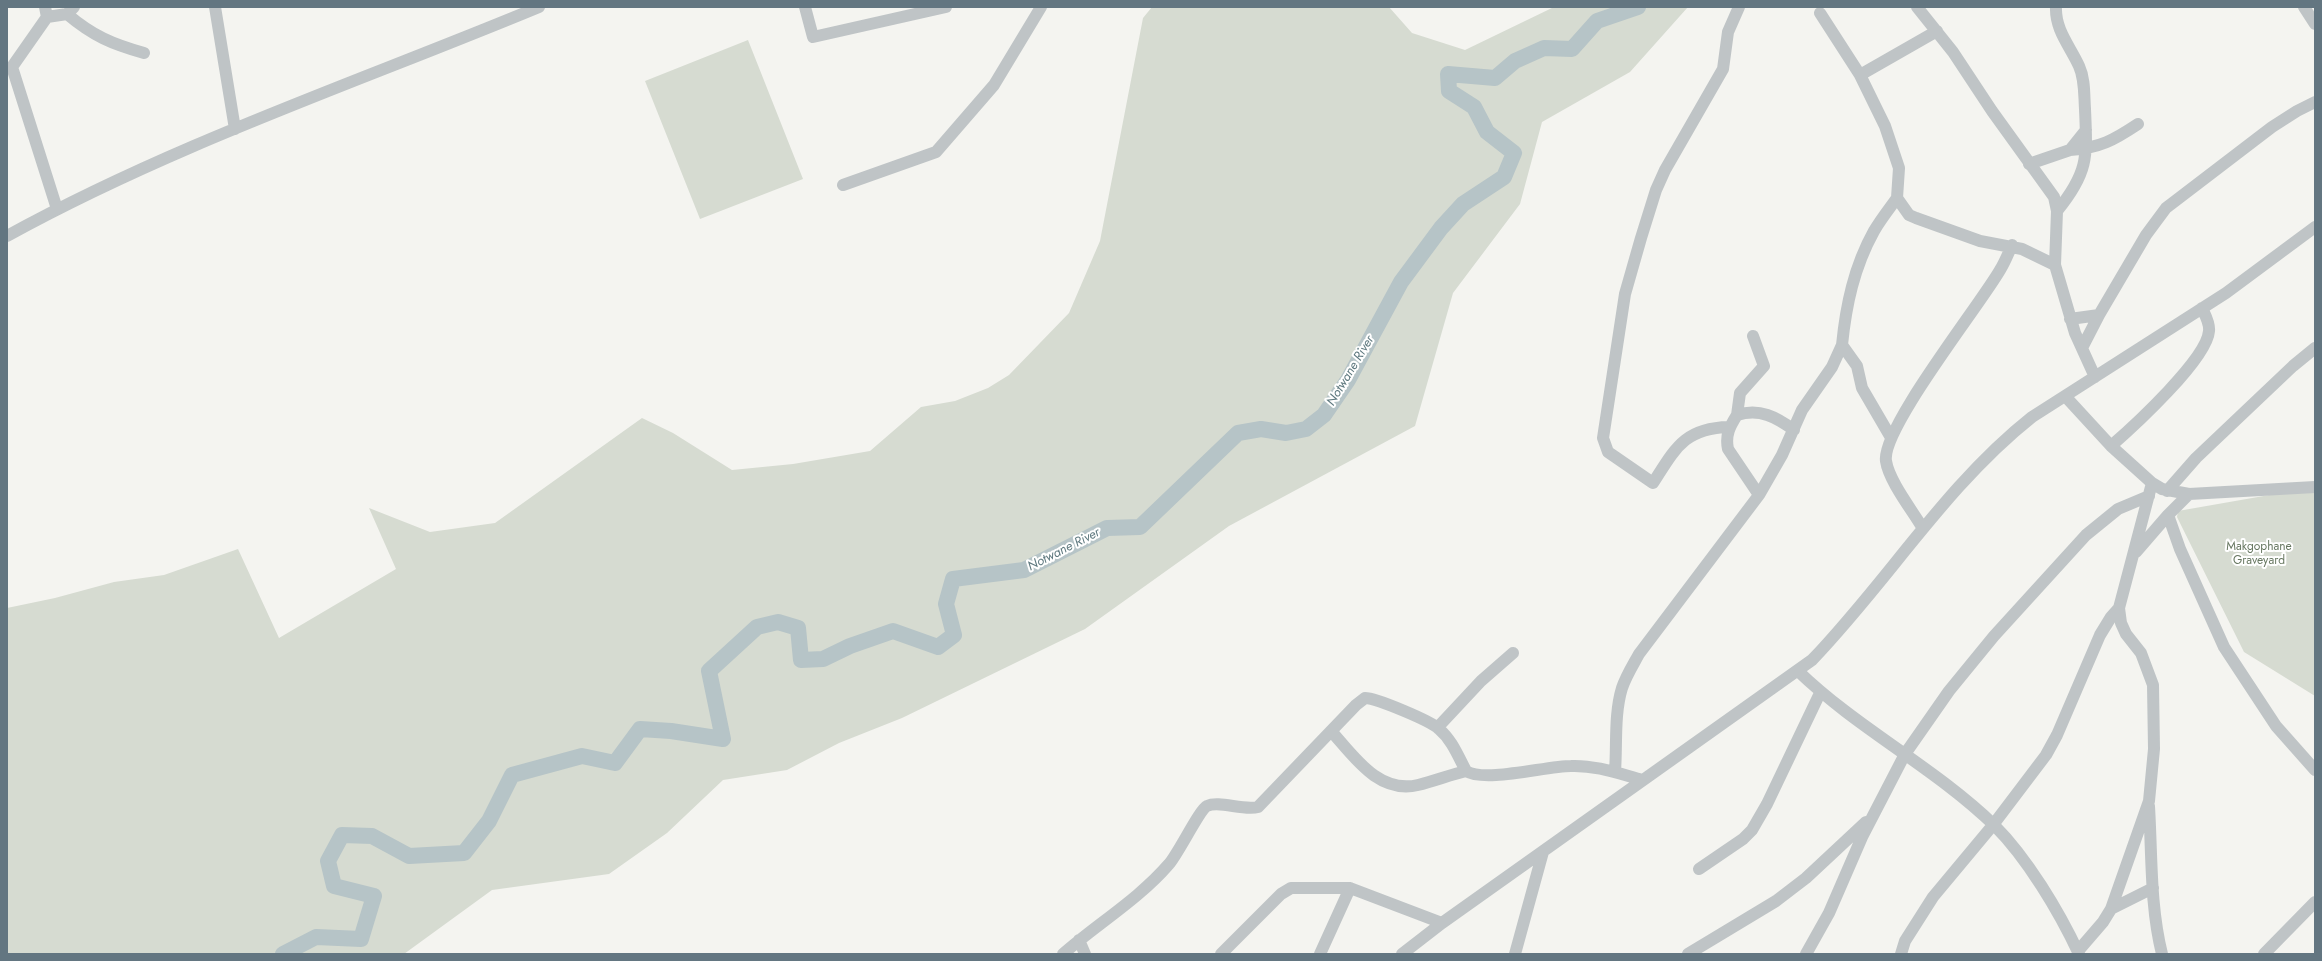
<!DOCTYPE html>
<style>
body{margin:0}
#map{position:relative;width:2322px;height:961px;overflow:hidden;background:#f4f4f0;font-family:Jost,sans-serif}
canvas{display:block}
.frame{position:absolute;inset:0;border:8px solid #637681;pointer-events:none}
</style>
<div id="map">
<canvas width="2322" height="961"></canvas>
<div class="frame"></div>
</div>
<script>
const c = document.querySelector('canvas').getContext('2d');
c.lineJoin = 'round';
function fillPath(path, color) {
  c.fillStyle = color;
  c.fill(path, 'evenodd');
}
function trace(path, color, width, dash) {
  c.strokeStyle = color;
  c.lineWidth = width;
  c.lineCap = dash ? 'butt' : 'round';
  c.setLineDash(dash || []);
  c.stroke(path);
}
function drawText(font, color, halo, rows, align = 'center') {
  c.font = font + ' Jost,sans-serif';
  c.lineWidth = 4;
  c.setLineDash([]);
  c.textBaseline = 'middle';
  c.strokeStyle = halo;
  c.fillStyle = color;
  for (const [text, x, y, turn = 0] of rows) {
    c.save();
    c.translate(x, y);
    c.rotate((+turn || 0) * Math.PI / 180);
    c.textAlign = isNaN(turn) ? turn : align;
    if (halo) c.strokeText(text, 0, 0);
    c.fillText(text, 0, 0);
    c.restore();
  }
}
const green = new Path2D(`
 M1152,7H1389L1412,33L1465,50L1554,7H1688L1630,72L1542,122L1520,204L1453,293L1415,426L1229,526L1085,629L902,718L839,743L787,770L723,780L667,833L609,874L492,890L404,954H7V608L55,598L114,582L164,575L238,549L279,638L396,569L369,508L430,532L495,523L642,418L673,433L732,470L793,464L870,451L921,407L955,401L988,388L1009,375L1069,313L1100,241L1143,18Z
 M748,40L803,179L700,219L645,81Z
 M2315,487V696L2244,652L2177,517L2178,511Z`);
const river = new Path2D(`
 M283,954L316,937L361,939L374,896L334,886L328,861L342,835L372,836L409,856L464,853L489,821L512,775L582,756L615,763L640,729L671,731L723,739L709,671L757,627L778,622L798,628L801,660L823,659L850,646L893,631L938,647L954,635L946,604L953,579L1024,570L1107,528L1140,527L1238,433L1261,429L1286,433L1306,429L1324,415L1348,380L1401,282L1441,228L1463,204L1504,177L1514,153L1487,132L1474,107L1449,91L1448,74L1495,78L1515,61L1544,48L1572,49L1597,21L1638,7`);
const minor = new Path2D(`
 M45,7L47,17L12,67L57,209
 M215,7L235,129
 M805,7L813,37L946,7
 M1917,7L1953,52L1992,111L2054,197L2057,211L2055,265L2075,333L2095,377
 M2056,7C2055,30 2070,46 2079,66C2085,79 2084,94 2085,109C2087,156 2089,172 2057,211
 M2304,7L2315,24
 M1820,13L1860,75L1885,126L1899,168L1897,198L1909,215L1916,218L1980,241L2022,249L2055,265
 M67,14C93,36 112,44 144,53
 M47,17L67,14L74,7
 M1860,75L1937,31
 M2070,150C2100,148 2114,140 2138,124
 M2029,164L2070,150L2086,130
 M843,185L936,152L994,85L1041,7
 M7,236C176,143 361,81 539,7
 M2070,319L2099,315
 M2082,348L2099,315L2146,235L2166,208L2272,127L2297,111L2315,102
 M2065,396L2111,446L2152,483L2162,489L2189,494L2315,487
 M1737,415L1740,393L1764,366L1753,336
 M1729,427C1684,428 1675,449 1653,483L1608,452L1603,438L1625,294L1641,238L1656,190L1665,170L1723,69L1728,32L1739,7
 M1890,436L1862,388L1857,366L1842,345C1846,305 1854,267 1874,231C1881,219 1889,209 1897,198
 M2111,446C2134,426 2207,359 2209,331C2210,323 2205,315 2202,308
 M2167,491L2196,458L2293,366L2315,348
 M2189,494L2168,515L2180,549L2224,647L2276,726L2315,770
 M1759,495L1728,449C1725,435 1730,426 1737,415C1760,408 1776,417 1794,430
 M1922,527C1912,510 1889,481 1886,461C1881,429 1980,305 2000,270C2005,262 2008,254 2012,245
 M2136,552L2168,515
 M1798,671C1858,729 1934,767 1994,825C2027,858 2059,911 2079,954
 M1438,727L1481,681L1513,653
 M1332,732C1355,758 1379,794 1418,785C1434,781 1450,775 1466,771
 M1615,772C1617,745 1614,714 1622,688C1626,676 1633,665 1639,654L1759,495L1782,455L1802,410L1832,367L1842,345
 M2149,806C2152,855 2150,906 2162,954
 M1699,869L1743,839L1752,830L1767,804L1820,693
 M2111,909L2153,888
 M1079,940L1085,954
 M2078,951L2103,922L2111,909L2149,801L2154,749L2153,685L2141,653L2126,634L2121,623L2119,608L2152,483
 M1063,954C1097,924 1139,899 1169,864C1178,854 1200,809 1207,806C1219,800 1243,811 1258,807L1356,705L1365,698C1376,698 1431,721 1439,729C1452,740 1458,756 1466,771C1485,783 1546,766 1571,766C1596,765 1620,774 1643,780
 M1221,954L1281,894L1291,888H1350L1442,923
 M1320,954L1350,888
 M1402,954L1442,923L1812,660C1888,581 1946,485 2032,417L2226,293L2315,227
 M1515,954L1543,852
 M1688,954L1776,901L1806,878L1866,822
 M1806,954L1829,913L1862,837L1905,754L1949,691L1994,636L2086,535L2118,509L2149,496
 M1901,954L1905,941L1933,897L1993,825L2046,755L2057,735L2100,635L2111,617L2119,608
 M2264,954L2315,902`);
const parkNames = [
 ["Makgophane",2259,547],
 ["Graveyard",2259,561]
];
const waterNames = [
 ["Notwane River",1351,371,-59],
 ["Notwane River",1064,550,-27]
];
fillPath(green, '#d6dbd1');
trace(river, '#b6c4c7', 16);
trace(minor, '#bfc4c6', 12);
drawText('12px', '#687862', '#fff', parkNames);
drawText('italic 13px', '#5f797f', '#fff', waterNames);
</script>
